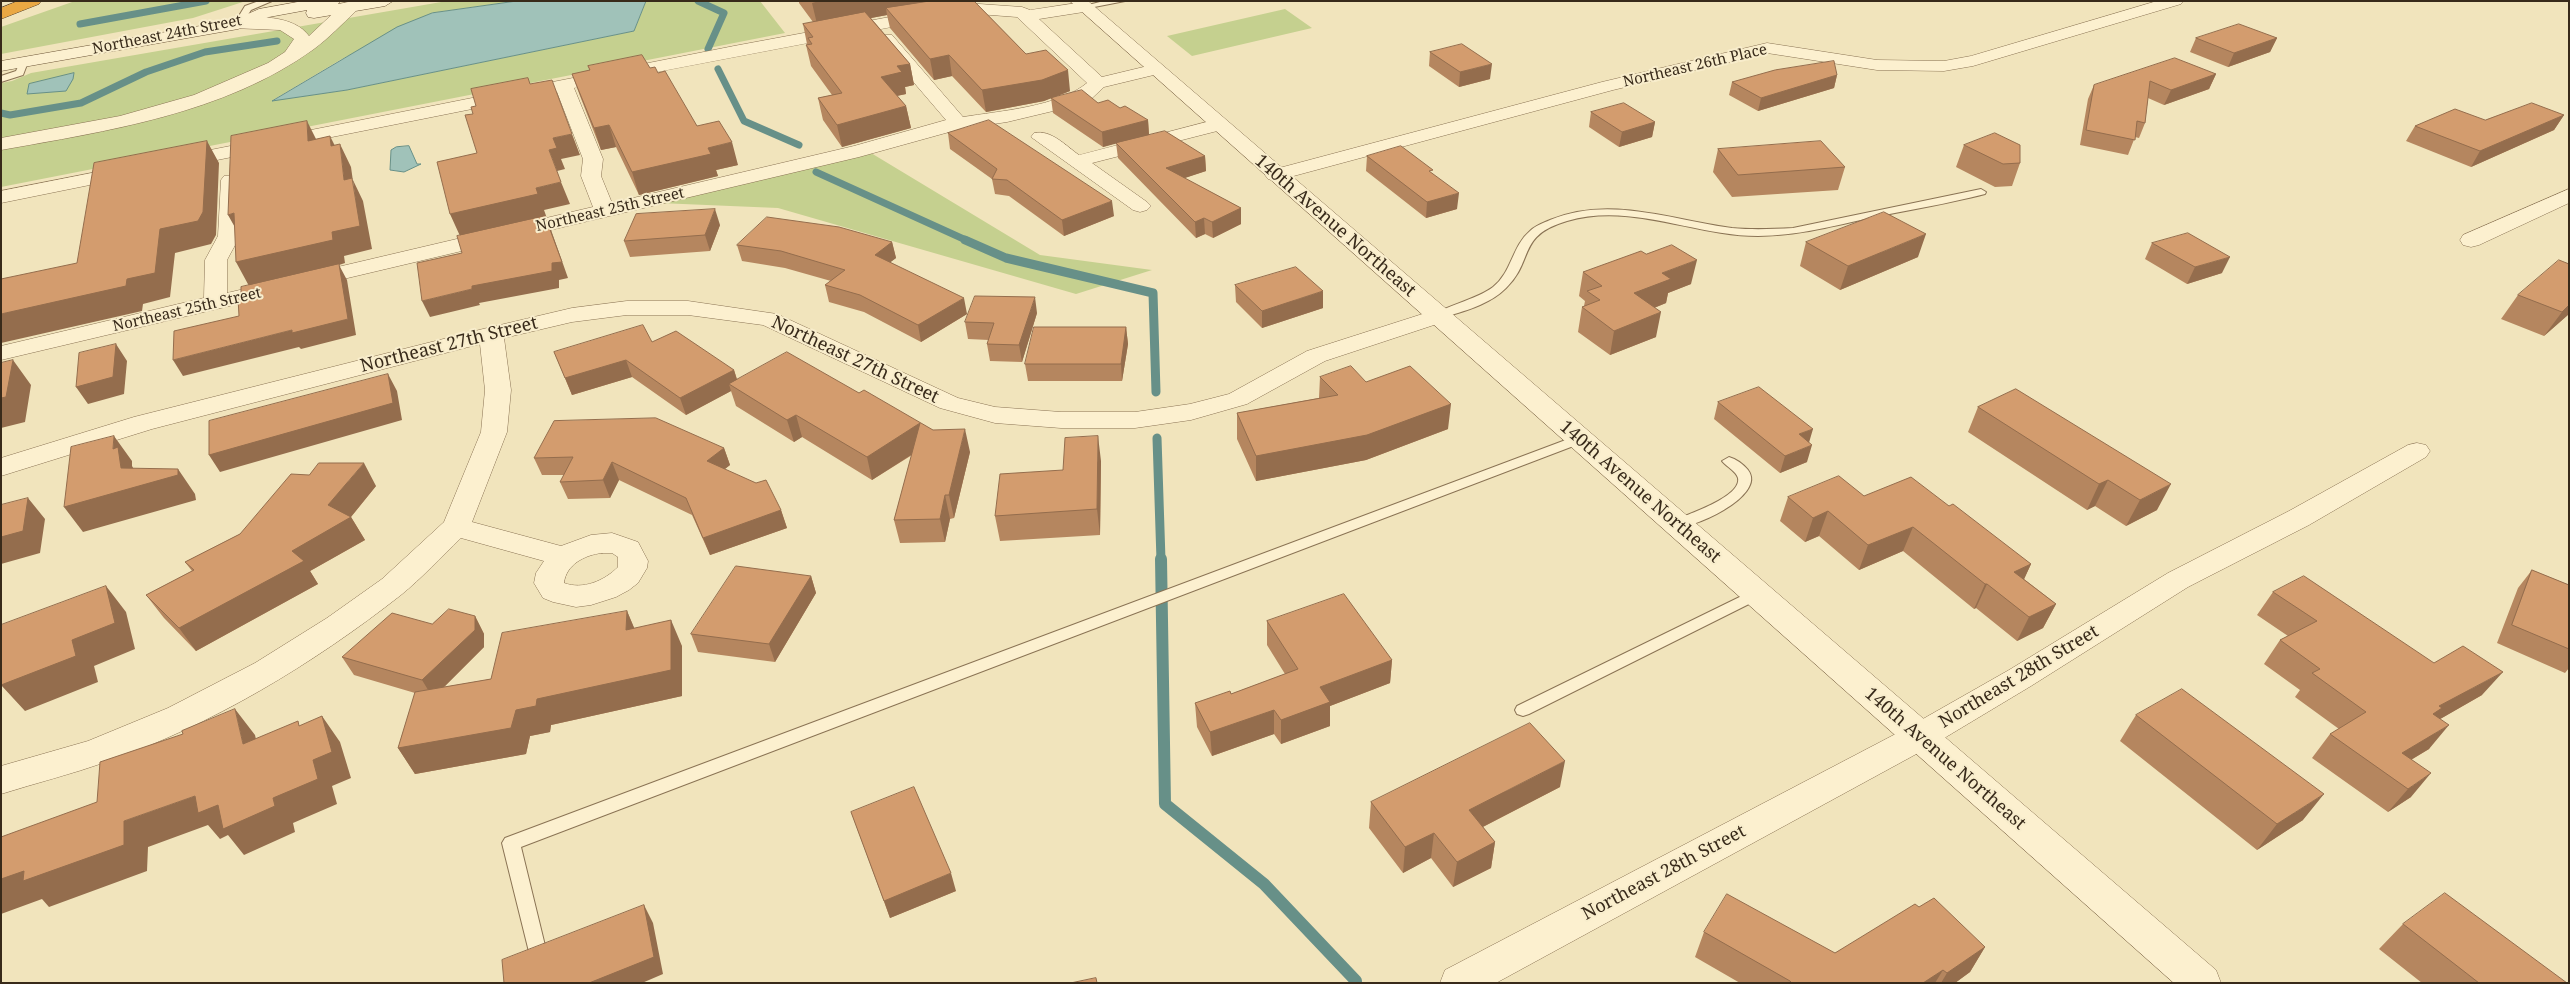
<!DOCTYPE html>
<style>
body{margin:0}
#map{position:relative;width:2570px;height:984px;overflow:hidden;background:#f1e4bc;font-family:"Noto Serif",serif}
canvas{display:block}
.frame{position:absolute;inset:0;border:2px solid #382a1a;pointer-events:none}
</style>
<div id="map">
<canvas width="2570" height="984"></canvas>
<div class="frame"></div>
</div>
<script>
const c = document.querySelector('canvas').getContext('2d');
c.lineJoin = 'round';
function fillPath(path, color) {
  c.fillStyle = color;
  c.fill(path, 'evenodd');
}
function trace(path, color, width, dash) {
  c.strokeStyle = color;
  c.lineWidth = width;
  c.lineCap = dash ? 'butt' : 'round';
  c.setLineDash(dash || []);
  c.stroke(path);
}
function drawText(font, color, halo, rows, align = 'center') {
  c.font = font + ' "Noto Serif",serif';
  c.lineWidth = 4;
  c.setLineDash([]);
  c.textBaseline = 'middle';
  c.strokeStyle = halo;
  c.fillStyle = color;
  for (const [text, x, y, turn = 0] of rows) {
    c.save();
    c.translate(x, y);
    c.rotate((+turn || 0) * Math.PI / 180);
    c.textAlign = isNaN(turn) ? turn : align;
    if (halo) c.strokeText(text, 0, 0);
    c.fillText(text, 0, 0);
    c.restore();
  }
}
const green = new Path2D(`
 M75,1H246L193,18L1,54V27Z
 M447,1H517L432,13L340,60L273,100L347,90L634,31L646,1H760L785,33L1,187V83L12,81L31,73Z
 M1285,9L1312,28L1192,56L1167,36Z
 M871,153L1040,255L1152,270L1076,294L778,208L659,203Z`);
const water = new Path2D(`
 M517,1H646L634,31L347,90L272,101L397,27L432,13Z
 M74,73L73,79L66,91L27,94L29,84Z
 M409,146L417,164H421L404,172L390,170L391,150L396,147Z`);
const streamFar2 = new Path2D(`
 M698,1L724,13L708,49
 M80,24L206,1
 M718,69L744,121L799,145
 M1,113L10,115L81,103L146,72L205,52L277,41
 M816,172L968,241`);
const streamFar1 = new Path2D(`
 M965,240L1006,258L1153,293L1156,392
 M1157,438L1161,560`);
const stream = new Path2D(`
 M1161,559L1165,804L1264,884L1356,981`);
const service = new Path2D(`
 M259,1H272L251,10L241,26H235L234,24L245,6Z
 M1104,1H1125L1084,9L1080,7Z
 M21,60L28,62L23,75L1,82V76L16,71Z
 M1981,189L1986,192L1985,194C1947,204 1908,210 1870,218C1833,226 1796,236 1758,236C1694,236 1631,202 1567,221C1516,236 1535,260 1506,288C1489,305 1464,311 1442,318H1434L1432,316C1439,308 1478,299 1493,287C1512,272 1512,246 1530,231C1535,226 1543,223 1550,220C1609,195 1672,220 1732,228C1753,230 1773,229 1793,228Z
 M1579,435L1584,436L1586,439L1584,442L521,847L548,958L546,964L539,967L532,964L502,843L505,838Z
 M1729,457C1736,459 1743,464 1748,470C1768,496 1688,532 1672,527L1670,524L1672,521C1686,515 1742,497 1738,478C1736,471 1727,467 1722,461Z
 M1756,589L1761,590L1763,594L1761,598L1529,714L1523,716L1517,714L1515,710L1517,706Z`);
const minor = new Path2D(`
 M2157,1H2183L2181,4L1973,66L1944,71L1877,70L1767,53L1613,90L1275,181L1268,179L1265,175L1268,171L1602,82L1767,43L1877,60L1944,61L1971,56Z
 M1084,2L1092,7L1090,11L1039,19L1102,77L1156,64L1162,65L1165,69L1162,73L1104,87L1090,100L1074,106L1007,122L960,129L859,157L1,360V346L204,298L205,260L218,236L221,180L224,176H238L241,180L240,236L227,260V293L593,207L581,176L583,159L557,92L177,168L170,166L167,162L170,158L734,46L965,3L1022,7L1030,10ZM965,13L1017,17L1087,83C1058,107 1000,111 963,117L892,35H880L877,39L880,43L946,120L854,146L612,203L601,176L603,159L574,88Z
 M1218,119L1225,121L1228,125L1225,129L1092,163L1147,202L1151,206L1147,210L1140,212L1133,210L1031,137L1034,133C1051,129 1066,146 1079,155Z
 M127,166L134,168L137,172L134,176L1,203V191Z
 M2569,189V203L2479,245L2471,247L2463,245L2460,240L2463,235Z
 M627,301H688L777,314L958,398L995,407L1061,412H1135L1190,404L1229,394L1307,351L1438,309L1446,311L1450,316L1446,321L1325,361L1247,404L1191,420L1135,428H1061L995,423L940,408L763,325L688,315H627L572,322L504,338L511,390L507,432L472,522L561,546L591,535L612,533L638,542L648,561L647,568L638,583L629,590L616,597L591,605L576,607L553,602L543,598L534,583L536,573L544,561L461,538C441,557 422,578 401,595C313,664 212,725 106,762C72,774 36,783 1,794V766L88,741L168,708L255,663L327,618L382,579L444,522L481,432L485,390L480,344L152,429L1,476V458L134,417L483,329L572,308ZM602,553H612L618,557V567C604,581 583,590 564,583C566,565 584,555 602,553Z
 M2417,443L2426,445L2430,451L2426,457L2309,525L2188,587L2031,686L1931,746L1496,983H1440L1445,970L1907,728L2009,670L2168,573L2289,511L2408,445Z`);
const tertiary = new Path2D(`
 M1070,1H1088L2216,970L2221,983H2174Z
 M350,2L356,3L358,7L356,11C342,24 329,38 314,49C224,114 107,131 1,150V138L120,116L194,95L268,63L285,52L294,39L280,30L232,28L230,24L232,20C255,15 294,15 309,36L344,3Z`);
const secondary = new Path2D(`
 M303,1H340L338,4L354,1H393L385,6L314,18L308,17L306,13L307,10L269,17L238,29L1,71V61L234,20L259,9Z`);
const motorway = new Path2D(`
 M18,1H41L39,4L1,19V8Z`);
const wall = new Path2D(`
 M799,1H974L1026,54L1070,91L1053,98L1098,103L1120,108L1148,120L1149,135L1205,156L1206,171L1184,178L1241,208V224L1213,238L1205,234L1196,238L1118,158L1116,143L1103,147L1053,113L1051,98L1044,101L986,112L952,76L934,80L890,28L887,15L871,18L910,64L914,85L905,87L906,94L897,96L906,106L911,128L842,147L823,120L818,98L832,95L811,66L806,45L807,44L803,24L813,22L799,3Z
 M2196,38H2277L2270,52L2228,67L2190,52Z
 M1430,52L1490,79L1459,87L1429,66Z
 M588,66L650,68L658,73L697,126L738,165L716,170L718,176L639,195L616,147L601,150L580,96L572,74L590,71Z
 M2216,74L2209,89L2164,105L2148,98L2145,123L2139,138L2135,137L2128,155L2080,145L2088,99L2094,85Z
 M1837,75L1834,88L1758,111L1729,95L1732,82Z
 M1591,112L1655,122L1652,137L1619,147L1589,127Z
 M2564,115L2554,130L2471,167L2406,141L2415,126Z
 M948,133L1114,216L1064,236L1009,196L995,194L992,179L950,149Z
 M1964,145L2020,163L2012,186L1995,187L1956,167Z
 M1718,149L1845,167L1838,190L1732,197L1713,172Z
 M1367,156L1433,174L1457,209L1426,218L1366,171Z
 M720,225L710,251L630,257L624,241Z
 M892,242L896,258L890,262L967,314L921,342L864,312L829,302L825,285L831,281L785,268L742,261L737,245Z
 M1806,242L1918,257L1840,290L1800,266Z
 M2152,243L2222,273L2187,284L2145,259Z
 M2569,264V314L2544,336L2501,319L2518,295Z
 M1583,272L1691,284L1668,293L1666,303L1654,308L1656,337L1610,355L1578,332L1582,307L1584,306L1585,301L1579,296Z
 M1235,285L1323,308L1262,328L1236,302Z
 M1037,313L1022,362L990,361L987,344L989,340L968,339L965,322Z
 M1126,327L1128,344L1122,381H1028L1025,364Z
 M652,342L734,370L737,379L859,393L970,452L954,518L950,519L945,542L900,543L894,520L912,455L872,480L802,437L794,442L736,406L731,391L686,415L632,377L572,395L554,352Z
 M1320,377L1366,382L1448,429L1366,460L1256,481L1237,439V413L1319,398Z
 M2016,389L2157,510L2126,526L2095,506L2087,510L1968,432L1978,407Z
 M1718,402L1807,462L1780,473L1714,419Z
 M724,448L730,465L725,469L781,510L787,528L710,555L692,515L619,480L610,498L568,499L560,482L564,475H542L534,458Z
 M1101,461L1100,535L1000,541L995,516L1063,470Z
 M309,475L376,486L351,517L365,540L310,571L318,584L196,651L164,618L146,595L192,571L185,562L240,534Z
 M1864,496L1949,506L2031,564L2024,579L2056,604L2043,628L2017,641L1976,608L1974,609L1903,551L1859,570L1819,536L1805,542L1780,521L1788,497Z
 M2532,570L2569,585V668L2565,673L2497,643L2518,588Z
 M811,576L816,593L775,662L698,652L691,634Z
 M2273,592L2482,695L2440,719L2429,749L2411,760V797L2388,812L2312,758L2330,734L2339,729L2295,697L2300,690L2264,664L2280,640L2288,636L2257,615Z
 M627,611L634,628L682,646V696L551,725L550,732L530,736L526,754L415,774L398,748L415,693L354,675L342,657L432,624L475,616L484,634V647L444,687L491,679Z
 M1267,621L1392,660L1390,683L1330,706V726L1281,744L1274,734L1212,756L1197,727L1195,703L1231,694L1285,674L1267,645Z
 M2136,715L2303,820L2257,850L2120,741Z
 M1560,787L1483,827L1495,842L1491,868L1453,887L1431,858L1403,873L1369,828L1371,802Z
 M851,812L956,891L890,918Z
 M1919,907L1985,947L1970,972L1955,983H1740L1695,957L1704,932L1835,953Z
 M2403,924L2567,983H2422L2379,949Z`);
const shadedWall = new Path2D(`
 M819,1H958L886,8L887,15L818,28L812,3Z
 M2277,38L2270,52L2228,67L2234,53Z
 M949,55L952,76L934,80L930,59Z
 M910,64L914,85L905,87L906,94L886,98L881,77L897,66Z
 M1492,64L1490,79L1459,87L1460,72Z
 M1068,70L1070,91L1044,101L986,112L982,90Z
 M2216,74L2209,89L2164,105L2171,90Z
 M1837,75L1834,88L1758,111L1761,98Z
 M906,106L911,128L842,147L837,125Z
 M2564,115L2554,130L2471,167L2480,151Z
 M1148,120L1149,135L1103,147L1102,132Z
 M307,121L318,143L308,141Z
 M1655,122L1652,137L1619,147L1622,132Z
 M609,125L616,147L601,150L594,128Z
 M572,134L580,155L561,159L565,169L557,171L549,150L553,138Z
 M330,136L341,158L331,146Z
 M207,141L219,163L216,235L211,244L175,253L170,297L143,304L142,311L1,343V314L127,279L160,229Z
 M732,142L738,165L716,170L718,176L639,195L632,172L708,148Z
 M340,144L351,167L356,203L344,180Z
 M1205,156L1206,171L1167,184L1166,168Z
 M352,178L363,201L372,249L344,256L345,263L339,265L347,280L356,335L301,349L299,347L183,376L173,360L292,330L348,319L249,286L236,262L332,232Z
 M561,182L570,204L544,210L568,278L559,280V288L479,303L480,305L430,317L422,301L472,289L460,236L450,214L536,188Z
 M1459,193L1457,209L1426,218L1427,202Z
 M1112,201L1114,216L1064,236L1062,220Z
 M1241,208V224L1213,238L1212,222Z
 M715,209L720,225L710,251L705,235Z
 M234,213L241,238L228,215Z
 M1204,218L1205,234L1196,238L1195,222Z
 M1926,234L1918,257L1840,290L1848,266Z
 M892,242L896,258L879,271L875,255Z
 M2230,257L2222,273L2187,284L2195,267Z
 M1697,260L1691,284L1668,293L1666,303L1629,318L1634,293L1662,273Z
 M1323,291V308L1262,328V311Z
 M1035,297L1037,313L1022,362L1019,345Z
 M964,298L967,314L921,342L918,325Z
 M2569,305V314L2544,336L2562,312Z
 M1661,312L1656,337L1610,355L1614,331Z
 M1126,327L1128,344L1122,381L1121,364Z
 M116,344L127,361L124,394L88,404L76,387Z
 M13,360L31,385L25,422L1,428V398Z
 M626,360L632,377L572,395L565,378Z
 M734,370L739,387L729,384L731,391L686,415L680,398Z
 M388,374L397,391L402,420L220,472L209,455Z
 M1451,404L1448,429L1366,460L1256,481V456Z
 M796,415L802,437L794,442L787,420Z
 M920,423L925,446L872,480L867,457Z
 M965,429L970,452L954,518L949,495Z
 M1813,429L1808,446L1799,434Z
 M114,436L132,461V466L136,473L178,469L195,494L196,500L83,532L64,507L121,468L113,449Z
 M1098,436L1101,461L1100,535L1097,509Z
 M1812,445L1807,462L1780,473L1785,456Z
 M724,448L730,465L713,478L707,461Z
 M612,462L619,480L610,498L603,480Z
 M364,463L376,486L350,518L351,517L365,540L310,571L318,584L196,651L179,628L292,551L328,505Z
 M2108,480L2095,506L2087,510L2099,484Z
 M2171,484L2157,510L2126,526L2140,500Z
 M945,495L950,519L945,542L940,519Z
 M28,498L45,519L40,553L1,564V537Z
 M781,510L787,528L710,555L703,538Z
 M1828,511L1819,536L1805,542L1813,518Z
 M1913,527L1903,551L1859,570L1868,545Z
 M2031,564L2020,588L2002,596L2014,572Z
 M811,576L816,593L775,662L769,644Z
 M1985,584H1987L1976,608L1974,609Z
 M106,586L126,612L135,649L94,666L98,682L25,711L1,685L72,640Z
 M2056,604L2043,628L2017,641L2029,617Z
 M627,611L638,637L626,630Z
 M475,616L484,634V647L433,698L422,680Z
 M671,620L682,646V696L551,725L550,732L530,736L526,754L415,774L398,748L516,710Z
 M1392,660L1390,683L1330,706V726L1281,744V720L1320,687Z
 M2503,672L2482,695L2428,726L2413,738L2439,706Z
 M235,709L255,735L263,770L243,744Z
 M1274,710V734L1212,756L1210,732Z
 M322,716L340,742L351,778L332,786L337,804L293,823L295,832L244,855L228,835L220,839L208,825L148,847L147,871L49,907L42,899L1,914V879L124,821L195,796L218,805L273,798L313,760Z
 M2449,725L2429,749L2387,774L2402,753Z
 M1565,761L1560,787L1465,836L1469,810Z
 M2431,773L2411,797L2388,812L2408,789Z
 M2324,794L2303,820L2257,850L2277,824Z
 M1434,833L1431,858L1403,873L1405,847Z
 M1495,842L1491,868L1453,887L1457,862Z
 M951,873L956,891L890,918L884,901Z
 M644,905L653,923L663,974L642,983H589Z
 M1985,947L1970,972L1955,983H1941L1947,973Z
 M1943,970L1935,983H1923Z`);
const building = new Path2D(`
 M930,1H974L1026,54L1046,50L1068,70L1042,80L982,90L949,55L930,59L886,8Z
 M865,12L910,64L897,66L902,72L881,77L906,106L837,125L818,98L842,93L806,45L812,44L808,38L813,37L803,24Z
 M2239,24L2277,38L2234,53L2196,38Z
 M1462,44L1492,64L1460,72L1430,52Z
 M642,55L650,68L655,67L658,73L665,71L697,126L719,121L732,142L708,148L711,154L632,172L609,125L594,128L572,74L590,70L588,66Z
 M2175,58L2216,74L2171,90L2150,81L2145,123L2137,121L2135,140L2086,130L2094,85Z
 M1834,61L1837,75L1761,98L1732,82L1775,70Z
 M528,78L530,84L552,80L572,134L553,138L557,148L549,150L561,182L536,188L538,194L450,214L437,162L477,153L465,115L473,114L471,107L476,106L471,89Z
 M1082,90L1098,103L1108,100L1120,108L1125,106L1148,120L1102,132L1051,98Z
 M1624,103L1655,122L1622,132L1591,112Z
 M2532,103L2564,115L2480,151L2415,126L2455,109L2485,120Z
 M989,120L1112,201L1062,220L1007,180L992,179L997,169L948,133Z
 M307,121L308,141L330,136L331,146L340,144L344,180L352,178L360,226L332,232L333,240L236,262L234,213L228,215L231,136Z
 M1165,131L1205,156L1166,168L1241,208L1212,222L1204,218L1195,222L1116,143Z
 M1995,133L2020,145V163L2003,164L1964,145Z
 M207,141L203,212L198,221L160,229L155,273L127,279L126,286L1,314V279L77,263L94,163Z
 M1821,141L1845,167L1738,175L1718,149Z
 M1401,146L1433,170L1429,171L1459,193L1427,202L1367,156Z
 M715,209L705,235L624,241L636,214Z
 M1884,212L1926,234L1848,266L1806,242Z
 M545,216L562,262L552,263V271L472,286V289L422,301L417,263L462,253L457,236Z
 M767,217L839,227L892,242L875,255L964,298L918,325L860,295L825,285L845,270L781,251L737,245Z
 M2188,233L2230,257L2195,267L2152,243Z
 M1672,245L1697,260L1662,273L1671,279L1634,293L1661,312L1614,331L1582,307L1600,300L1587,291L1602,286L1583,272L1641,251L1646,254Z
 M2559,260L2569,264V305L2562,312L2518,295Z
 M339,264L348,319L292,333V330L173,360L174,331L239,316L238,298L241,297V287Z
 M1296,267L1323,291L1262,311L1235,285Z
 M975,296L1035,297L1019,345L987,344L994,323L965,322Z
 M643,325L652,342L676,331L734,370L680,398L626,360L565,378L554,352Z
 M1034,327H1126L1121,364H1025Z
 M116,344L113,377L76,387L79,353Z
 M787,352L859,393L864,390L933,430L965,429L949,495H945L940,519L894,520L920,423L867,457L796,415L787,420L729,384Z
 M13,360L6,397L1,398V363Z
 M1351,366L1366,382L1410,366L1451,404L1367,435L1256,456L1237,413L1338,395L1320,377Z
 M388,374L393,403L209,455V421Z
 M1759,387L1813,429L1799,434L1812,445L1785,456L1718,402Z
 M2016,389L2171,484L2140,500L2108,480L2099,484L1978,407Z
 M656,418L724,448L707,461L756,483L766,480L781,510L703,538L686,498L612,462L603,480L560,482L573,457L534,458L554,421Z
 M114,436L113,449L118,447L121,468L178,469V475L64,507L71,447Z
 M1098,436L1097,509L995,516L1000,474L1063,470L1065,438Z
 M319,463H364L328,505L351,517L292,551L304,561L179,628L146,595L194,570L185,562L240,534L291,474L309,475Z
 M1839,476L1864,496L1911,477L1949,506L1953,504L2031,564L2014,572L2056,604L2029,617L1987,584H1985L1913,527L1868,545L1828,511L1813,518L1788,497Z
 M28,498L23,531L1,537V505Z
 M736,566L811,576L769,644L691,634Z
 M2532,570L2569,585V649L2512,625Z
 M2304,576L2434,663L2463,646L2503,672L2439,706L2442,708L2433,714L2449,725L2402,753L2431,773L2408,789L2330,734L2366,712L2312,673L2320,669L2280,640L2317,621L2273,592Z
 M106,586L115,623L72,640L76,656L1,685V625Z
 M1344,594L1392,660L1320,687L1330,702L1281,720L1274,710L1210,732L1195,703L1230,691L1231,694L1298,669L1267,621Z
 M449,609L475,616V630L422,680L342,657L392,613L432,624Z
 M627,611L626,630L671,620V670L537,699L536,706L516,710L511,728L398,748L415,692L491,679L502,633Z
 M2182,689L2324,794L2277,824L2136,715Z
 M235,709L243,744L298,721L299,726L322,716L332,752L313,760L318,779L273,798L275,806L223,829L218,805L198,813L195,796L124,821V845L23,881L24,871L1,879V837L97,802L100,762L183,734L182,731Z
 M1530,723L1565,761L1469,810L1495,842L1457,862L1434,833L1405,847L1371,802Z
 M914,787L951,873L884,901L851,812Z
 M2445,893L2567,983H2479L2403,924Z
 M1727,894L1835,953L1915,904L1919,907L1934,898L1985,947L1947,973L1943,970L1923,983H1792L1790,981L1704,932Z
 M644,905L654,957L589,983H504L502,960Z
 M1096,978L1097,983H1071Z`);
const farStreetnames = [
 ["Northeast 24th Street",167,35,-11],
 ["Northeast 26th Place",1695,66,-13],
 ["Northeast 25th Street",610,210,-13],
 ["Northeast 25th Street",187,310,-13]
];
const streetNames = [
 ["140th Avenue Northeast",1335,226,41],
 ["Northeast 27th Street",449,345,-14],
 ["Northeast 27th Street",855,360,25],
 ["140th Avenue Northeast",1640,492,41],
 ["Northeast 28th Street",2019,677,-31],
 ["140th Avenue Northeast",1945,759,41],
 ["Northeast 28th Street",1664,873,-28]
];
fillPath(green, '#c5d08f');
fillPath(water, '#a0c2b9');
trace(water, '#679088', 1);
trace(streamFar2, '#679088', 7);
trace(streamFar1, '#679088', 9);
trace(stream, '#679088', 12);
trace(service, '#8a7354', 2);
trace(minor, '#8a7354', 1);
trace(tertiary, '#8a7354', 1);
trace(secondary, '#6c5437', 1);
trace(motorway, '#574029', 1);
fillPath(service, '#fcf0cf');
fillPath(minor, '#fcf0cf');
fillPath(tertiary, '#fcf0cf');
fillPath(secondary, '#fcf0cf');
fillPath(motorway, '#eaa843');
fillPath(wall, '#b5865f');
fillPath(shadedWall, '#946d4d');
fillPath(building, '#d39c6e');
trace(building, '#946d4d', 1);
drawText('15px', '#382a1a', '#f8edcc', farStreetnames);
drawText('18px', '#382a1a', '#f8edcc', streetNames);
</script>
